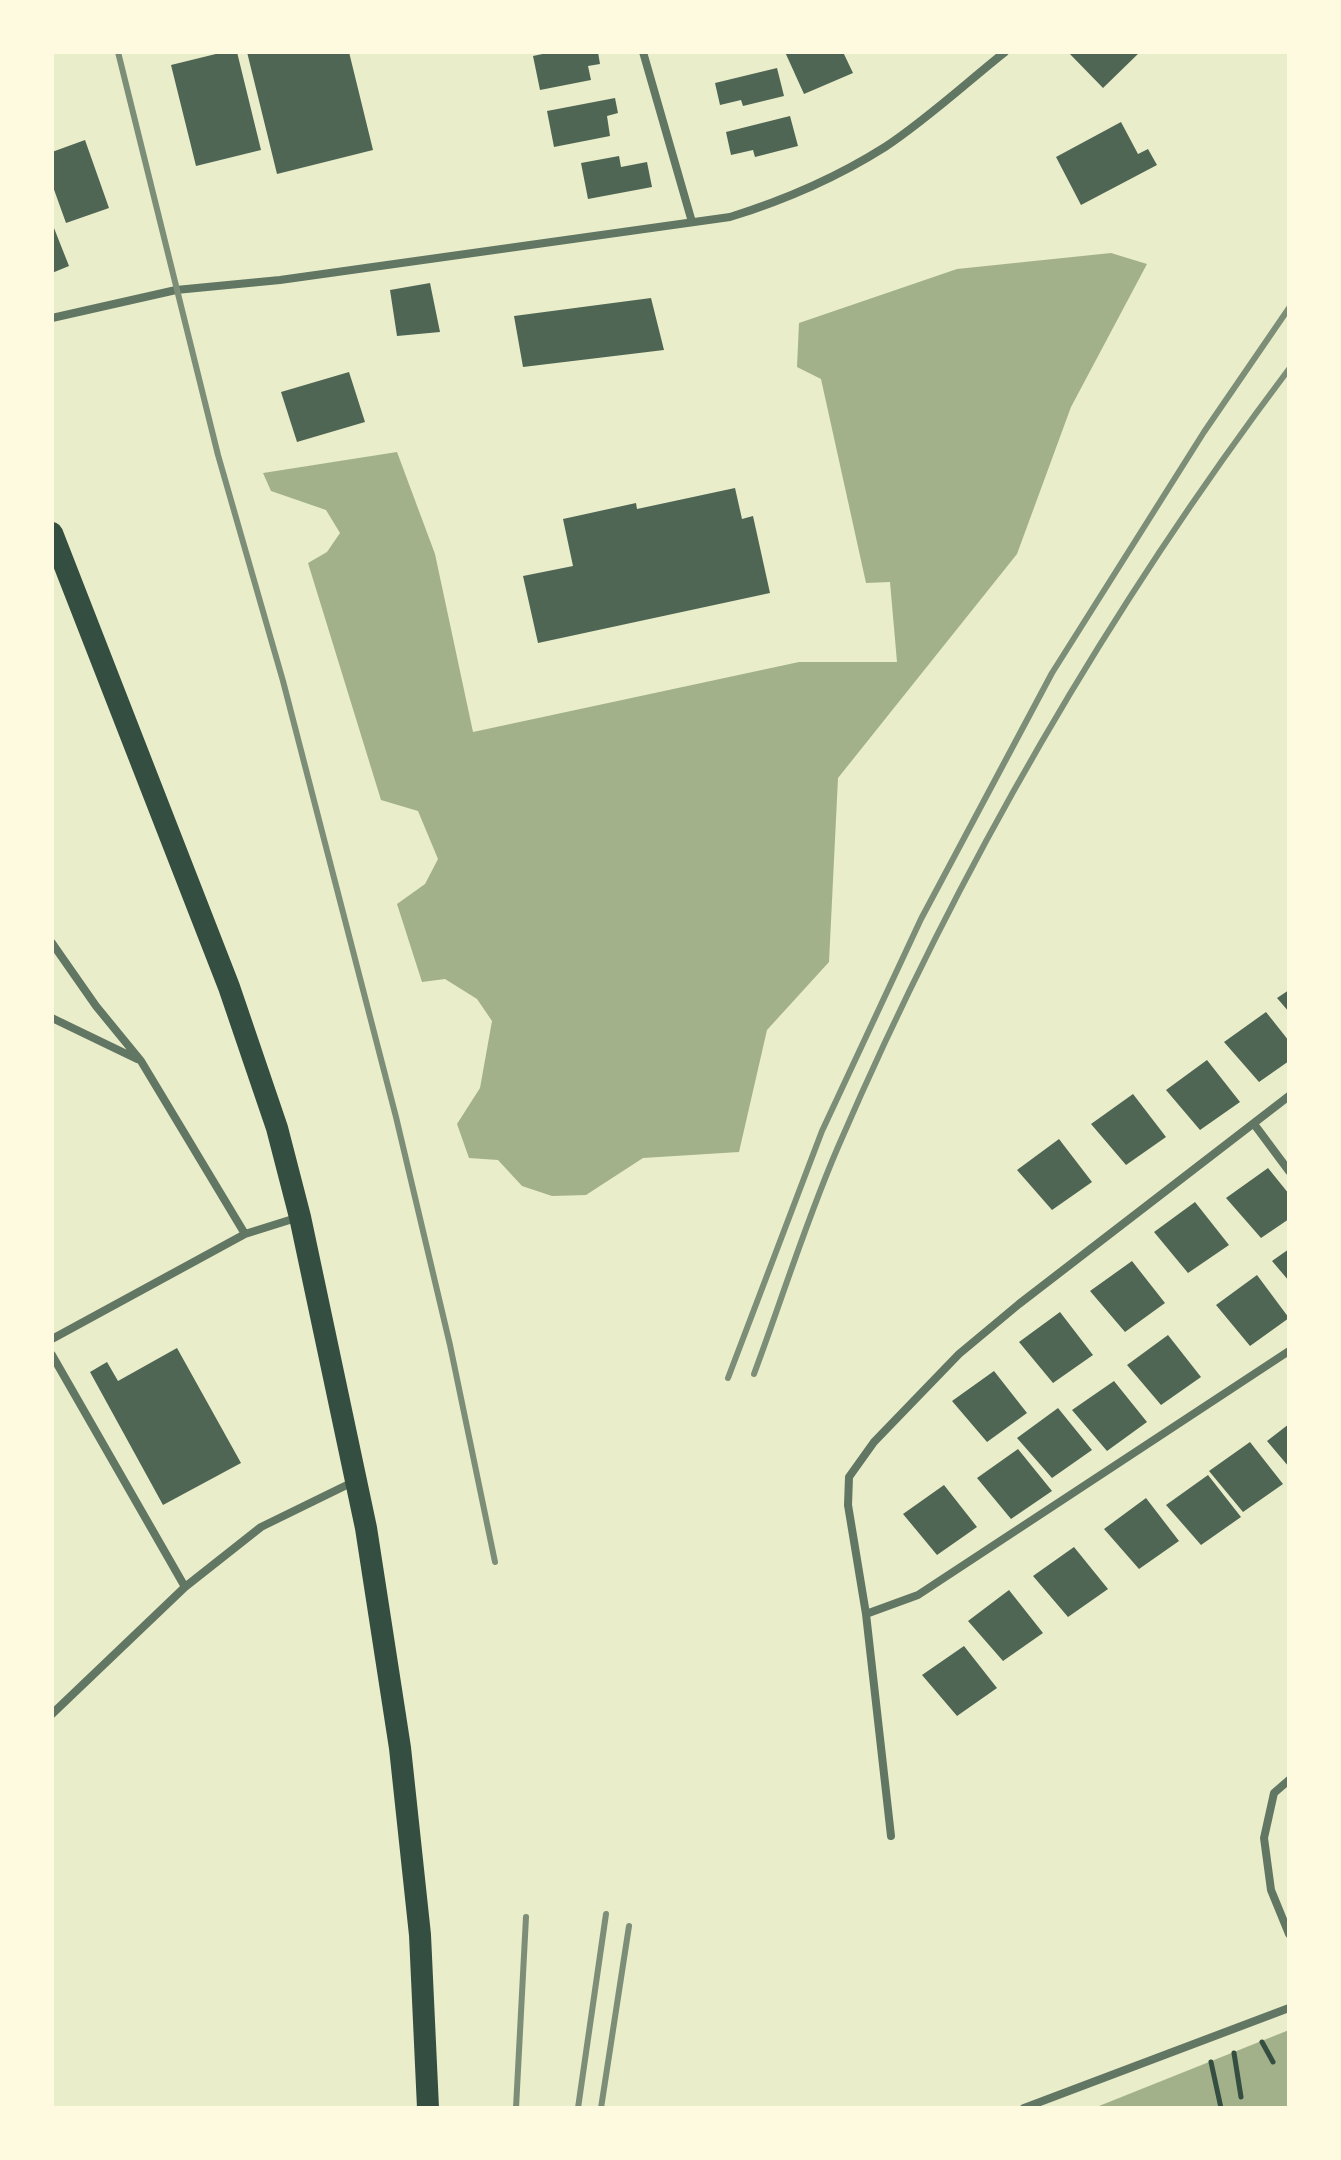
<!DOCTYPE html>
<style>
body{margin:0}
#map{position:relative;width:1341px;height:2160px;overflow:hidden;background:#e9edc9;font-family:Signika,sans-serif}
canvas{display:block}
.frame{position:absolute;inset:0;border:54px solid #fefae0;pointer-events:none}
</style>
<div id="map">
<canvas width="1341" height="2160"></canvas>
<div class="frame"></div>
</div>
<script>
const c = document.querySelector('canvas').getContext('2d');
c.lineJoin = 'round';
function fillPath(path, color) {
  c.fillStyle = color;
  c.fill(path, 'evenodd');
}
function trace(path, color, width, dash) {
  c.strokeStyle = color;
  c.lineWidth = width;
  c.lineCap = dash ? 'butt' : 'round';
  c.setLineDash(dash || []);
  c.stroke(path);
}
const water = new Path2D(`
 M1111,253L1147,264L1071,407L1017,554L838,778L829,962L767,1030L739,1152L643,1158L586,1195L552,1196L522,1186L498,1160L469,1158L457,1124L480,1088L492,1021L477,999L445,979L422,982L397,904L425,884L438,859L418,811L381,800L308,563L327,552L340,533L326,510L271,491L263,473L397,452L435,554L473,732L799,662H897L890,582L866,583L821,379L797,367L799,323L957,269Z
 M1289,2030V2108H1094Z`);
const building = new Path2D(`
 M224,52H237L261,150L196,166L171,65Z
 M247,52H349L373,150L277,174Z
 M552,52H598L600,64L588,66L591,80L540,90L533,56Z
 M785,52H843L853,73L804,94Z
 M1068,52H1140L1103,88Z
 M777,68L784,96L743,106L741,100L720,105L715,83Z
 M615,98L618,113L607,116L610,136L554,147L547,111Z
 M790,116L798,146L755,157L753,150L731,155L726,132Z
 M1121,122L1138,154L1148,149L1157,165L1081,205L1056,157Z
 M85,140L109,208L66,223L52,184V152Z
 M619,156L621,167L647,162L652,187L588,199L581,163Z
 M52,223L69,266L52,273Z
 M430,283L440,332L397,336L390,290Z
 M651,298L664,350L523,367L514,316Z
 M349,372L365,422L297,442L281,392Z
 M735,488L742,519L753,516L770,593L538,643L523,576L573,566L563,519L636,503L637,509Z
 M1289,990V1012L1277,998Z
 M1266,1012L1289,1041V1061L1259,1082L1224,1042Z
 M1207,1060L1240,1102L1200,1130L1166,1090Z
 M1133,1094L1166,1137L1126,1165L1091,1124Z
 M1059,1139L1092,1182L1052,1210L1017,1170Z
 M1268,1168L1289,1194V1219L1261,1238L1226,1198Z
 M1195,1202L1229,1245L1188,1273L1154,1232Z
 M1289,1249V1281L1272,1261Z
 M1132,1261L1165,1303L1125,1332L1090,1291Z
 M1257,1275L1289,1318L1250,1346L1216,1305Z
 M1060,1312L1093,1355L1053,1383L1019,1342Z
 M1168,1335L1201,1377L1161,1405L1127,1365Z
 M177,1348L241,1463L163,1505L90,1372L107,1362L118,1381Z
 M994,1371L1027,1413L987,1442L952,1401Z
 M1114,1381L1147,1422L1107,1451L1072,1410Z
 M1058,1408L1092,1450L1052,1478L1017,1438Z
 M1289,1424V1467L1267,1441Z
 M1250,1442L1283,1484L1243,1512L1209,1471Z
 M1018,1449L1052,1491L1011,1519L977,1478Z
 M1208,1475L1241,1517L1201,1545L1166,1505Z
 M944,1485L977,1527L937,1555L903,1514Z
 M1146,1498L1179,1541L1139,1569L1104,1529Z
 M1074,1547L1108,1589L1068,1617L1033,1576Z
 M1009,1590L1043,1633L1003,1661L968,1621Z
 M964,1646L997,1688L957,1716L922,1675Z`);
const path = new Path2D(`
 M1262,2042L1273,2062
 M1234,2053L1241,2097
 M1211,2062L1221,2108`);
const minor = new Path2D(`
 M643,52L692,222
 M52,318L176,290L280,280L730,217C785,200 836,178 885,147C926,120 966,83 1005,52
 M52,943L96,1006L141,1061L245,1234L296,1218
 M52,1018L137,1059
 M1254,1124L1289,1171
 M52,1339L245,1234
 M52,1355L185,1587L52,1714
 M185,1587L261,1527L353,1482
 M866,1614L918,1595L1289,1351
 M1289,1780L1274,1793L1264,1838L1271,1890L1289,1934
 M891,1836L866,1614L848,1505L849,1477L874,1442L959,1354L1019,1304L1289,1096
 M1024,2108L1289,2008`);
const trunk = new Path2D(`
 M52,533L229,987L277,1128L300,1217L366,1528L400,1748L420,1935L428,2108`);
const rail = new Path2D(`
 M118,52L218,455L283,681L396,1117L450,1345L495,1562
 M754,1374C782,1299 806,1221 838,1147C957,871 1108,609 1289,369
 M728,1378L822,1131L921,919L1052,673L1204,432L1289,308
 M516,2108L526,1917
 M578,2108L606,1914
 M601,2108L629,1926`);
fillPath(water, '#a3b18a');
fillPath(building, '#4f6655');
trace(path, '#344e41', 5);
trace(minor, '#617663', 8);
trace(trunk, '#344e41', 22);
trace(rail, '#7c8e77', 6);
</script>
